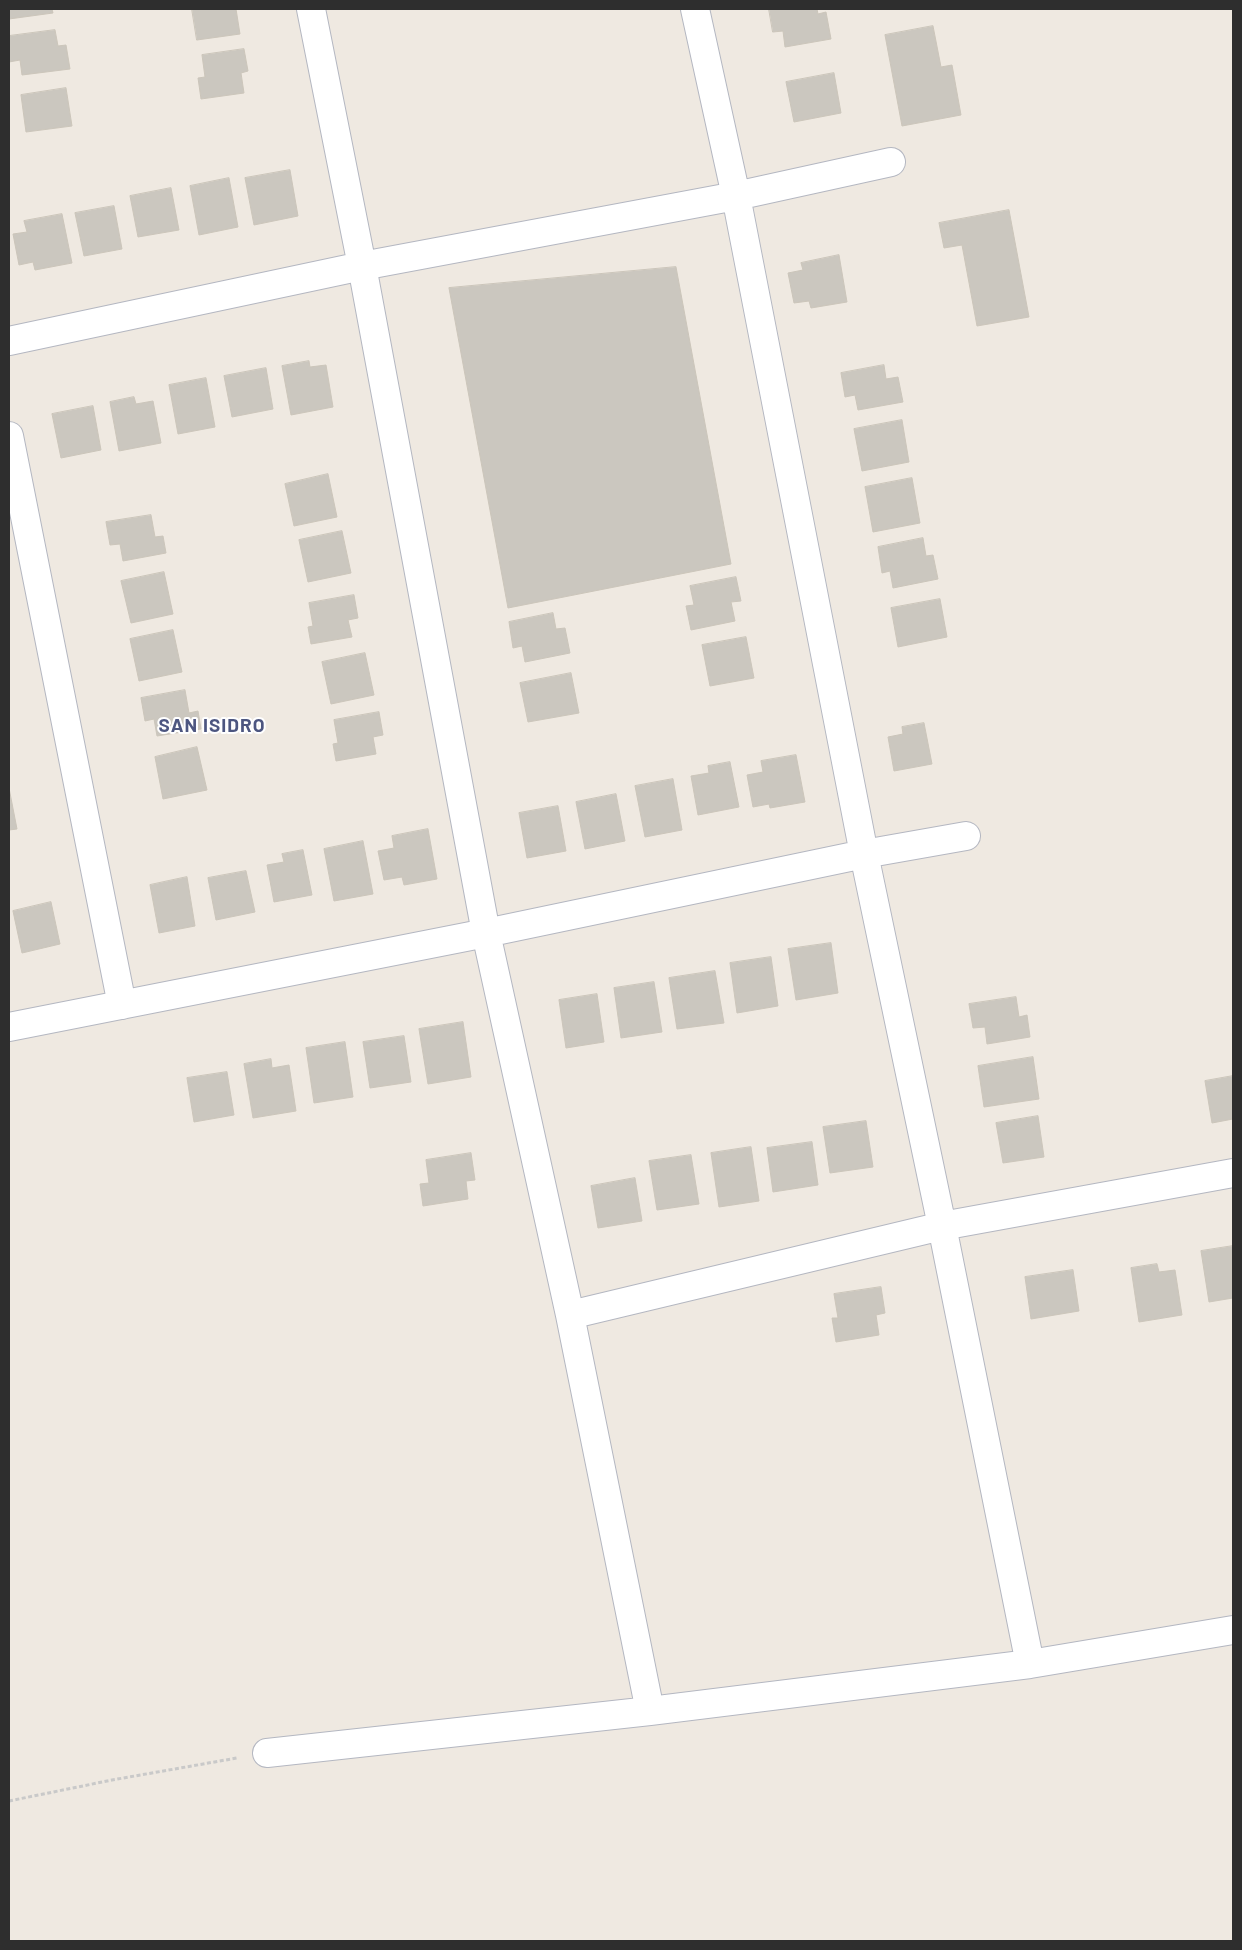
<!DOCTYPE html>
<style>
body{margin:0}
#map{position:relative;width:1242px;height:1950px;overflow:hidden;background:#efe9e1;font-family:Barlow,sans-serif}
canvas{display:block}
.frame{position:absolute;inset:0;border:10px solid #2e2e2e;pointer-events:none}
</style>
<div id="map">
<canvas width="1242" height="1950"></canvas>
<div class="frame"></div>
</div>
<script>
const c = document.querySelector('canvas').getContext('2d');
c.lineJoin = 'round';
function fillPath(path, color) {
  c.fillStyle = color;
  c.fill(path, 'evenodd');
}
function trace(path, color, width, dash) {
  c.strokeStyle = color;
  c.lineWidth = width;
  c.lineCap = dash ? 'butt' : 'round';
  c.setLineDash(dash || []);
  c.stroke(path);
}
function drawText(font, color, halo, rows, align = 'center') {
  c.font = font + ' Barlow,sans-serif';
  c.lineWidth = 4;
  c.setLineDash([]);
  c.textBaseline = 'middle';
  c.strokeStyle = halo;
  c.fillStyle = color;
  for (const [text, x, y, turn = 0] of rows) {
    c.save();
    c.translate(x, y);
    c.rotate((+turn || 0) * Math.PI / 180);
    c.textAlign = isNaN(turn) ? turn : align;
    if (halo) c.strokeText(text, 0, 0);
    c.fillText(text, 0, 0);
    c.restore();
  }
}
const building = new Path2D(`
 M9,9H52L53,13L9,19Z
 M192,9H236L240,34L197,40Z
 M769,9H817L818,14L826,12L831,39L785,47L783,31L773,32Z
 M933,26L941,67L952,65L961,115L902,126L885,35Z
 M55,30L58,46L66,45L70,69L22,75L20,60L9,62V36Z
 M244,49L248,71L241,73L244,93L201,99L198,78L205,77L202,55Z
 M834,73L841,113L794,122L786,82Z
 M66,88L72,126L26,132L21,95Z
 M290,170L298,216L254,225L245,178Z
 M229,178L238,227L199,235L190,186Z
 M171,188L179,230L138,237L130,196Z
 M114,206L122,249L84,256L75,213Z
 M1009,210L1029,317L977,326L962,245L944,248L939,223Z
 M62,214L72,263L35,270L33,262L19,265L13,234L27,232L24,221Z
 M839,255L847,302L811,308L809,301L794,303L788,273L803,270L801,263Z
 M676,267L731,564L508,608L449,288Z
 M309,361L310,367L326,365L333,407L291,415L282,366Z
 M884,365L886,379L898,377L903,402L858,410L855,395L845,397L841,373Z
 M266,368L273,409L232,417L224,376Z
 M206,378L215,427L178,434L169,385Z
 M134,397L136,404L153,401L161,443L119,451L110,402Z
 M93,406L101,450L61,458L52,414Z
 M902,420L909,462L862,471L854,429Z
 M328,474L337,517L294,526L285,484Z
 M912,478L920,523L873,532L865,487Z
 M151,515L155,537L163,536L166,553L123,561L120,544L110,545L106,522Z
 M342,531L351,573L308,582L299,540Z
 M923,538L926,556L933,555L938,579L893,588L890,571L882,573L878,547Z
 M164,572L173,614L131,623L121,581Z
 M736,577L741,601L731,602L735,621L691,630L686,606L694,605L690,586Z
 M354,595L358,618L348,620L352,637L311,644L308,627L313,626L309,603Z
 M940,599L947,637L898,647L891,608Z
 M553,613L556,629L565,628L570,653L525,662L522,646L513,648L509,622Z
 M173,630L182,672L139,681L130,639Z
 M746,637L754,678L710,686L702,645Z
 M365,653L374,695L331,704L322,662Z
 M571,673L579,713L528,722L520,683Z
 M185,690L189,713L198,711L201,729L157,736L154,719L145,721L141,698Z
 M379,712L383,735L373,737L376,754L336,761L333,744L338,743L334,720Z
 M924,723L932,764L894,771L888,737L903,734L902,727Z
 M197,747L207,790L163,799L155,757Z
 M796,755L805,802L770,808L769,804L753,807L747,775L763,772L761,761Z
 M730,762L739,807L698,815L691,776L709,773L708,766Z
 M673,779L682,830L645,837L635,786Z
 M9,788L17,829L9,830Z
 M616,794L625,841L585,849L576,802Z
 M558,806L566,851L527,858L519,813Z
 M428,829L437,879L404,885L402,877L384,880L378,851L394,848L392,836Z
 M363,841L373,894L334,901L324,849Z
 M303,850L312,895L274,902L267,865L284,862L282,854Z
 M246,871L255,912L216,920L208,878Z
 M187,877L195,926L159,933L150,885Z
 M51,902L60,944L22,953L13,911Z
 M831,943L838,993L796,1000L788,949Z
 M771,957L778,1006L737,1013L730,963Z
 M715,971L724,1023L677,1029L669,978Z
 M654,982L662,1032L621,1038L614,988Z
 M597,994L604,1042L566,1048L559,1000Z
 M1016,997L1019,1017L1027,1015L1030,1037L987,1044L985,1027L973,1028L969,1004Z
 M463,1022L471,1077L428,1084L419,1029Z
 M404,1036L411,1082L370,1088L363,1042Z
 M345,1042L353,1097L314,1103L306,1048Z
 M1033,1057L1039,1099L984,1107L978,1066Z
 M271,1059L272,1068L289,1065L296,1111L253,1118L244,1064Z
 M227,1072L234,1115L194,1122L187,1078Z
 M1233,1076V1119L1212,1123L1205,1081Z
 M1038,1116L1044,1157L1003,1163L996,1123Z
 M866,1121L873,1167L830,1173L823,1127Z
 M812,1142L818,1185L773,1192L767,1148Z
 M751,1147L759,1201L719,1207L711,1153Z
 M471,1153L475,1180L466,1181L468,1199L423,1206L420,1184L429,1183L426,1160Z
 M691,1155L699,1204L657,1210L649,1161Z
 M635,1178L642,1221L598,1228L591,1186Z
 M1233,1246V1298L1209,1302L1201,1251Z
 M1157,1264L1159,1272L1175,1270L1182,1315L1139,1322L1131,1268Z
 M1073,1270L1079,1311L1031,1319L1025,1277Z
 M881,1287L885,1313L876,1315L879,1335L836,1342L832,1318H838L834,1294Z`);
const path = new Path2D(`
 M9,1801L112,1780L237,1758`);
const minor = new Path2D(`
 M311,9L362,266L486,933L570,1315L650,1711
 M695,9L736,196L864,854L942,1226L1030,1664
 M9,341L362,266L736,196L891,162
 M9,436L122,1005
 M9,1027L486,933L864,854L966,836
 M570,1315L942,1226L1233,1173
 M267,1753L650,1711L1030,1664L1233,1630`);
const districtNames = [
 ["SAN ISIDRO",212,726]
];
fillPath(building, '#cbc7bf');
trace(building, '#cbc5ba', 1);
trace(minor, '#b4b7c1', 30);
trace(path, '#c9c9c9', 3, [4, 2.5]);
trace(minor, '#fff', 28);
c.letterSpacing = '1px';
drawText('bold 19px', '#4d5680', '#fff', districtNames);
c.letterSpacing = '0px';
</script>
